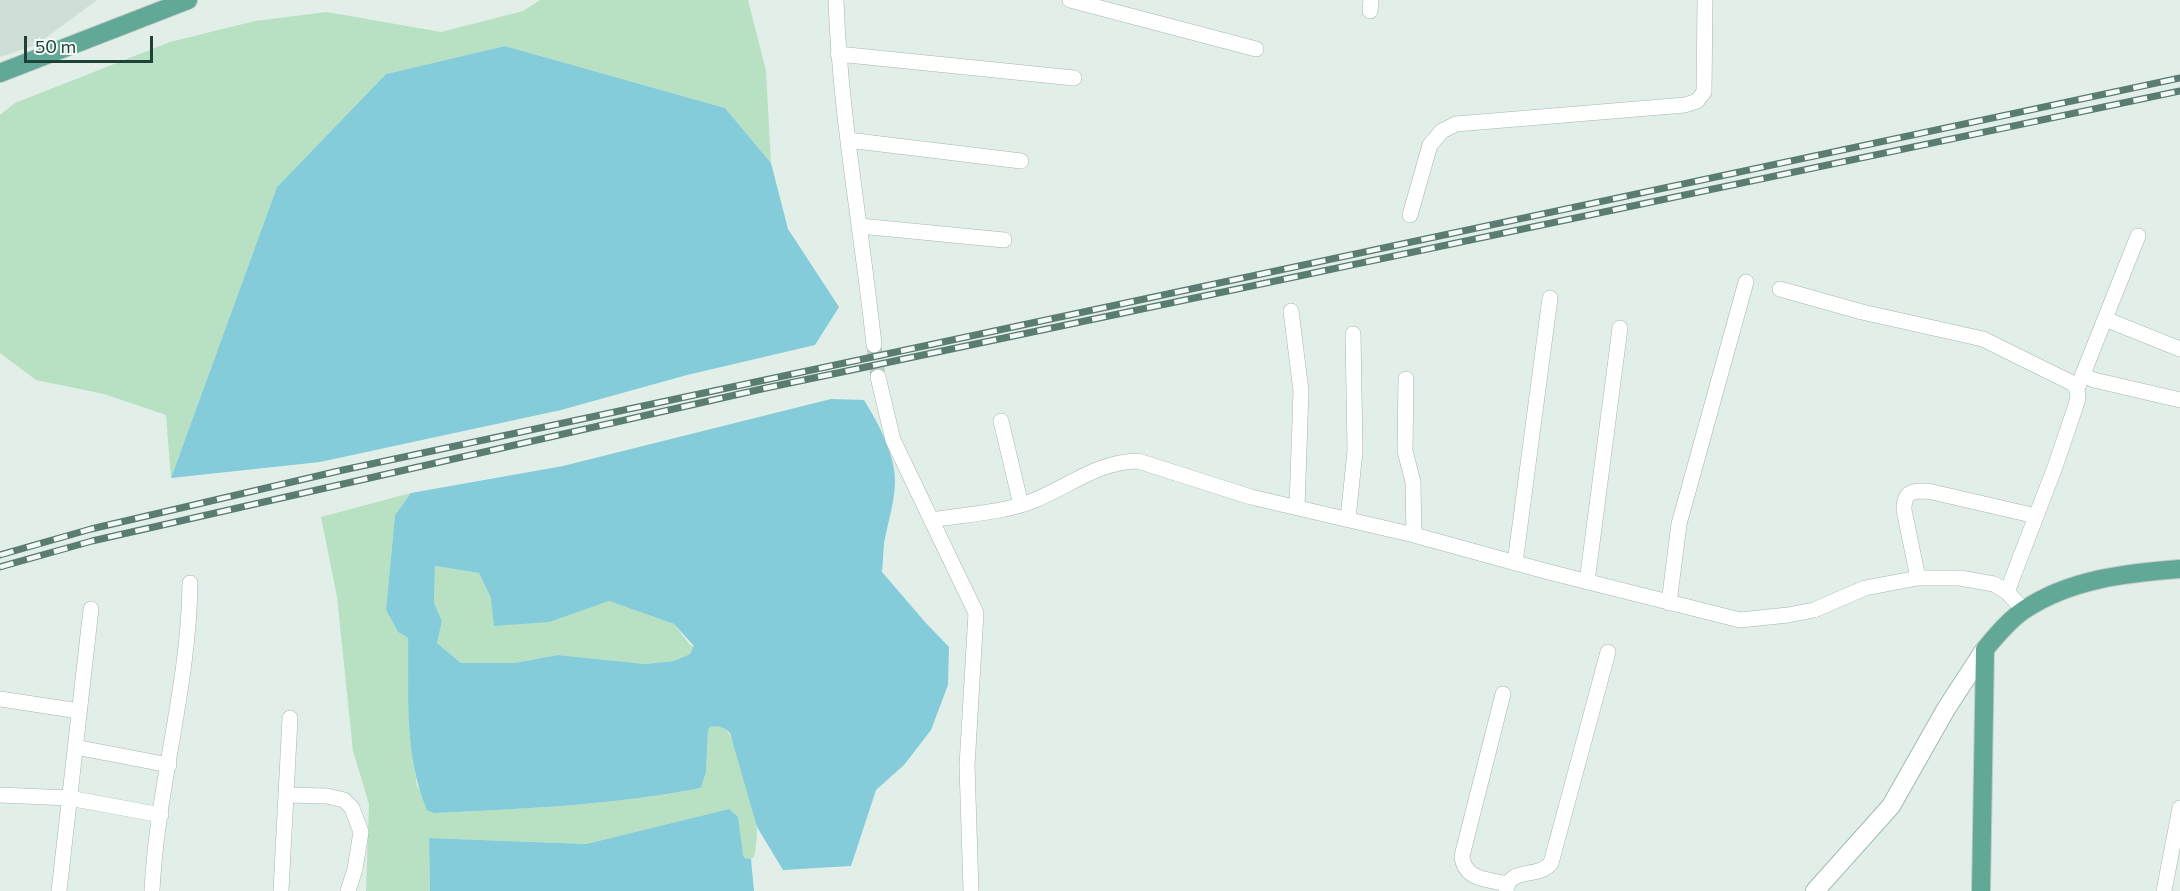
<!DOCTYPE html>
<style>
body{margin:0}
#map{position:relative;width:2180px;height:891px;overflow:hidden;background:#e2eee8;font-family:Commissioner,sans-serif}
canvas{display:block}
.scale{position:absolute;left:24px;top:36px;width:129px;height:27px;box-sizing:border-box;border:3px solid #204138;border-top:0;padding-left:8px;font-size:18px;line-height:21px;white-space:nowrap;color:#204138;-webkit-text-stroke:4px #f3faf6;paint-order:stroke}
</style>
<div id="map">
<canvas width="2180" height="891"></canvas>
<div class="scale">50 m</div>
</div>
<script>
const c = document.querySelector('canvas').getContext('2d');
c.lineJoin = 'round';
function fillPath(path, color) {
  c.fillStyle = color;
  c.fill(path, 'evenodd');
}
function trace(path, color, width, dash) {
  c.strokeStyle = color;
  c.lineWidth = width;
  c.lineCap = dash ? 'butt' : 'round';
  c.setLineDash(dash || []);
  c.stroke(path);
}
const built = new Path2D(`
 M0,0H97L36,45L0,57Z`);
const green = new Path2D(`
 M540,0H748L766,71L771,163L725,108L505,46L386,74L277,187L171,478L166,415L104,394L36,380L0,353V115L15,103L170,42L255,21L327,12L441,32L523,11Z
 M411,493L395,515L386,610L398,632L408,638L410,737L417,786L434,813C523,809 613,805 701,788L706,772L708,731L710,727C716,725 723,726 727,731C735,738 756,816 757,829C757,838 756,848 754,857L751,859L745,858L743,855L729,809L586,844L429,838L430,891H366L369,804L353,751L337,597L321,517Z
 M435,566L479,573L491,598L579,611L609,601L674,624L690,645L694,646L690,654L674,661L645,664L558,655L514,663H461L437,643L442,621L434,603Z`);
const water = new Path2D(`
 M505,46L725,108L771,163L788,229L839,307L815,345L687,375L561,410L320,462L171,478L277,187L386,74Z
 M831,399L864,400C877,421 890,445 894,469C898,494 888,520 884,544C883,553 883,563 882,572L925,622L949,647L948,685L931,730L904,765L876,790L851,866L783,870L757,827L730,733C724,727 718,725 710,727L708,731L706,772L701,788C614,805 523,809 434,813L427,810C404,756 409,696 408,638L398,632L386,610L395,515L411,493L563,466ZM435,566L479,573L491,598L494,626L549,622L609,601L674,624L694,646L690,654L674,661L645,664L558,655L514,663H461L437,643L442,621L434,603Z
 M729,809L738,817L743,855L745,858L751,859L754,891H430L429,838L586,844Z`);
const streetTunnel = new Path2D(`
 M874,345L878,377`);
const street = new Path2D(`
 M836,0C840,116 862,230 874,345
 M1070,0L1256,49
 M1370,11L1371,0
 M838,54L1074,78
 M848,140L1021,161
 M1410,215L1430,145L1442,131L1456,124L1685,105L1697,101L1704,92L1705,0
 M860,226L1004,240
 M1780,289L1862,312L1983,339L2072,383L2077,389L2078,398L2075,408L2055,467L2007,592
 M1291,311L1301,391L1297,507
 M2105,319L2180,349
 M2083,375L2094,380L2180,400
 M878,377L893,440L976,613L967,766L971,891
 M1406,379L1405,451L1413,482L1414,535
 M2077,389L2138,236
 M1001,421L1021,505
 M1348,519L1355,451L1353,334
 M931,520C960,515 1009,512 1035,500C1071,485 1097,462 1138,461L1251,497L1414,535L1545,571L1740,620L1788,615L1814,610L1865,588L1918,578H1960L1994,584L2007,592L2024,610
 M1515,563L1550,298
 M1918,578L1904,510C1904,491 1912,491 1928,491L2036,516
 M1587,582L1620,328
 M1669,603L1679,524L1746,282
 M1503,694L1462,856C1464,880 1487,879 1507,884
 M0,699L79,711
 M75,747L169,765
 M0,795L69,798L161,815
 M287,795L327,796L344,800L352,808L361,832L355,869L348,891
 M59,891L91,609
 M152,891C157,787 189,687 190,583
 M281,891L290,718
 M1506,891C1509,866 1539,879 1551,863L1608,652
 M2164,891L2180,808`);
const secondary = new Path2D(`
 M1815,891L1891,806L1946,709L1985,649`);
const primary = new Path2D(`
 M0,73L188,0
 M1981,891L1985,649C1997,635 2009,620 2024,610C2070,579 2127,573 2180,569`);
const rail = new Path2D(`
 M0,555L91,529L343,470L2180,78
 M0,567L92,541L766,388L2180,91`);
fillPath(built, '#cfded7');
fillPath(green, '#b8e1c3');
fillPath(water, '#84ccd9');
trace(streetTunnel, '#bbcbc5', 15, [15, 8]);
trace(street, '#a4b7b0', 16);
trace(secondary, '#9fbbb1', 20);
trace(primary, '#c1cac7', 20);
trace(street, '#fff', 15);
trace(secondary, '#fff', 18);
trace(primary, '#61a896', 18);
trace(rail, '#5a7c73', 7);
trace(rail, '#f3faf6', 4.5, [14]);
</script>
